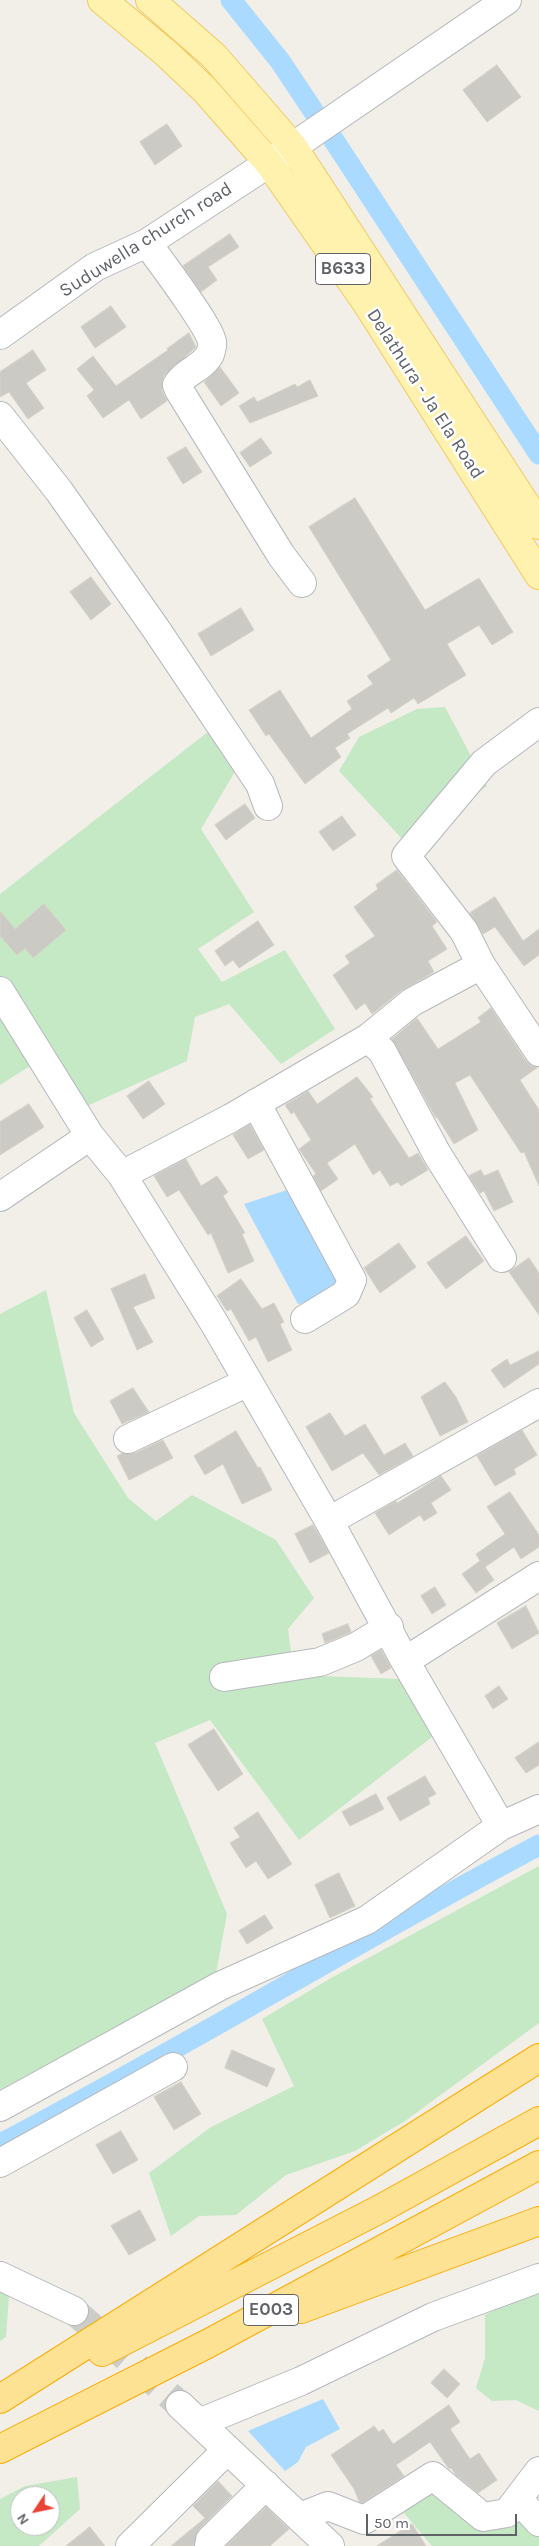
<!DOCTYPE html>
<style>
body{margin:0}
#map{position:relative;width:539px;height:2546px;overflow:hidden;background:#f1efe8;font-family:Karla,sans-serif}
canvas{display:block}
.north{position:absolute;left:10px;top:2486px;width:50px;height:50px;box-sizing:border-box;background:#fff;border:1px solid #bfc1c3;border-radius:50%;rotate:236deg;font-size:14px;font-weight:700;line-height:20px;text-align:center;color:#5f6368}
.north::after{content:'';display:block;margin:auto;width:18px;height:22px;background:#ea4335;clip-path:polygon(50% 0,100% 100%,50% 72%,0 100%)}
.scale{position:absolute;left:366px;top:2514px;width:151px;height:22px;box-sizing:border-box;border:2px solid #5f6368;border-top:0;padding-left:6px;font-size:15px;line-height:18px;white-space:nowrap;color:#5f6368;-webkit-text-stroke:4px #fff;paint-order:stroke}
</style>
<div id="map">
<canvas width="539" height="2546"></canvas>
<div class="north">N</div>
<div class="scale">50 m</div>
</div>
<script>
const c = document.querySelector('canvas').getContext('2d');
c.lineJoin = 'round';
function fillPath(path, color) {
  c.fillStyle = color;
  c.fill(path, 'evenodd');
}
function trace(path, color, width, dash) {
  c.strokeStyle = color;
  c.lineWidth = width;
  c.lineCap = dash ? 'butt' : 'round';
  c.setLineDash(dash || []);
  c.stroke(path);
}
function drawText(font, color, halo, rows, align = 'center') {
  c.font = font + ' Karla,sans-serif';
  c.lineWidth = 5;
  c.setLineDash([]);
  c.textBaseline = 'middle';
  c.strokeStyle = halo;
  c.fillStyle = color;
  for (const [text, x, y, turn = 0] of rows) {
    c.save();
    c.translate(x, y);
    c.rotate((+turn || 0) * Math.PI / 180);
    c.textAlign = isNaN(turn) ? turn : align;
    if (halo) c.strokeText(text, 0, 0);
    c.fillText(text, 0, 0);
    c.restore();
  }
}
const green = new Path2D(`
 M445,707L487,786L406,843L339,771L359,737L417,709Z
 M213,728L237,768L201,829L254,912L198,949L222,982L285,950L335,1029L281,1064L229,1004L195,1017L187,1061L87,1106L52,1052L0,1085V894Z
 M46,1290L74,1413L128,1498L156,1521L192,1495L276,1540L314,1598L288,1629L294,1675L399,1679L437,1733L299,1840L210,1720L155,1743L227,1914L215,1979L0,2090V1314Z
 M539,1866V2023L405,2121L355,2151L286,2175L236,2215L199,2216L171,2236L149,2173L211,2127L294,2086L262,2019L331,1978Z
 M539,2284V2411L516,2400L492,2401L476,2388L485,2358V2315Z
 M0,2288L9,2296L6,2337L0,2341Z
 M77,2477L80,2509L39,2546H0V2499L25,2486ZM20,2496H50V2526H20Z
 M428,2488L519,2516L539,2535V2546H432L404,2513Z`);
const water = new Path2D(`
 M290,1189L340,1283L317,1302L298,1304L244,1204Z
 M323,2399L340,2429L306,2447L298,2462L285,2471L248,2431Z`);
const canal = new Path2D(`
 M231,0L280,61L314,112
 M333,139L539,454
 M0,2144C182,2049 357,1941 539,1845`);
const building = new Path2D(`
 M497,65L521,97L487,122L463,90Z
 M167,124L182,146L155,165L140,142Z
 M230,234L239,247L208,267L217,280L201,292L183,266Z
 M111,306L126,327L95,348L81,327Z
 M189,333L196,347L164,376L162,390L167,401L141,419L129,400L103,418L87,396L94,390L77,369L93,356L116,386L168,350L167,349Z
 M33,350L46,370L26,383L44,408L28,419L9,392L0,397V372Z
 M220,367L239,393L221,406L204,382Z
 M310,380L318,396L250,423L239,406L254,397L257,402L295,384L297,387Z
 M261,438L272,453L250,467L240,453Z
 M186,447L202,472L183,484L167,458Z
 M355,498L425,610L479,578L513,632L492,645L479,625L447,644L466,675L418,704L414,698L391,713L388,708L347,734L350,738L335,748L341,757L305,784L269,734L266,736L249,710L280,690L311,738L352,709L347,701L373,684L367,676L391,660L309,527Z
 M91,577L111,604L91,620L70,592Z
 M241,608L254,630L211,656L198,634Z
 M245,804L255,818L226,840L215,825Z
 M342,816L356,835L333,851L319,832Z
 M397,870L437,922L432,926L447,949L428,961L434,972L402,990L372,1014L365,1003L356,1010L333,975L350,963L345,956L375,936L354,907L378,889L376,885Z
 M495,897L523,941L539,929V955L524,966L495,927L483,934L470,913Z
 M44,904L66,930L33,958L25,948L17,955L0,936V911L15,929Z
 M258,921L274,945L239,968L233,960L225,966L215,951Z
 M491,1008L526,1061L532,1066L538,1067L520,1080L539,1110V1186L524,1152L521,1153L470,1075L455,1083L478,1130L454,1144L437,1117L436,1118L392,1039L417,1018L438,1049L481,1022L478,1018Z
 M357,1077L373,1097L370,1099L409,1158L418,1153L428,1170L401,1186L398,1182L390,1186L380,1170L373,1175L355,1144L327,1163L338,1179L321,1191L313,1176L316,1174L299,1149L311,1140L294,1112L291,1114L285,1105L308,1091L317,1104Z
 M149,1081L165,1104L143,1119L127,1096Z
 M29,1104L44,1127L0,1155V1122Z
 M250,1125L264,1150L248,1159L233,1135Z
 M186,1159L201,1186L217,1176L228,1192L223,1196L245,1233L242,1234L254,1261L228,1273L211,1233L208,1235L179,1190L167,1197L154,1176Z
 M481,1170L484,1176L498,1170L513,1202L494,1211L484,1191L480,1193L469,1176Z
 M466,1236L484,1261L446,1289L427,1263Z
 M399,1243L416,1267L380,1293L364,1268Z
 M529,1258L539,1273V1315L509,1272Z
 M145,1274L155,1298L133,1307L153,1342L137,1350L111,1289Z
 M241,1279L262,1309L274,1303L284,1322L280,1324L292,1350L268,1362L256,1337L249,1341L231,1309L227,1311L217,1296Z
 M87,1310L104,1339L91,1347L74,1318Z
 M539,1351V1364L504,1388L491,1370L507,1359L510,1365Z
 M445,1382L456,1397L468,1422L440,1436L421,1397Z
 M133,1388L149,1412L122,1424L110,1401Z
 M330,1413L345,1436L365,1424L384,1455L405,1443L413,1456L379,1475L363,1453L332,1471L306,1427Z
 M522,1430L537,1455L514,1469L516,1474L495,1486L477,1456Z
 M236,1431L258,1468L260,1467L272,1490L242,1504L223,1464L205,1475L194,1456Z
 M163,1440L173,1458L129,1480L117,1456L123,1453H135Z
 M441,1476L451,1490L431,1503L437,1513L424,1521L420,1515L389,1535L375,1513L396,1501L397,1503Z
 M510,1492L539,1535V1547L521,1559L514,1547L485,1567L494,1580L476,1593L462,1574L480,1561L476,1554L505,1534L487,1507Z
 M313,1525L329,1553L310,1563L295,1534Z
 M435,1587L446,1605L432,1614L421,1596Z
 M526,1606L539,1633L512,1649L497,1623Z
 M348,1624L351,1632L325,1643L322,1634Z
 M381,1650L391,1668L381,1674L371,1656Z
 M499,1686L508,1699L493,1709L485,1696Z
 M214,1729L243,1774L218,1791L188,1745Z
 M539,1742V1765L526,1773L515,1758Z
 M425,1776L436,1794L428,1798L430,1804L400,1821L387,1798Z
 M376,1794L384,1809L350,1826L342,1812Z
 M258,1812L292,1864L268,1879L256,1861L246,1868L230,1843L240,1837L234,1828Z
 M339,1873L355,1906L330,1918L315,1885Z
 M265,1915L273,1928L247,1944L239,1931Z
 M232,2050L275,2069L267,2087L225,2068Z
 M181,2082L201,2114L174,2130L154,2097Z
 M121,2131L138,2160L113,2174L96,2145Z
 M140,2210L156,2240L129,2255L111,2226Z
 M444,2369L460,2384L447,2398L431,2383Z
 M449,2405L460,2422L450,2429L470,2459L479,2453L497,2480L478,2493L456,2475L451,2468L449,2469L430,2442L396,2465L404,2476L362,2503L359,2501L354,2489L331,2455L374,2426L379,2432L383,2429L393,2444Z
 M218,2481L232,2496L199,2529L194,2546H171L205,2518L193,2506Z
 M266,2507L289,2529L270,2546H226Z
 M412,2524L426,2546H377Z
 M90,2527L105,2546H66Z`);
const minorTunnel = new Path2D(`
 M74,2311L180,2405`);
const minor = new Path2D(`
 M147,243C158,258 212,330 212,342C213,345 211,351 210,354C203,368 184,372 177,385L179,390L281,555L302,583
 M0,335L95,267L147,243L269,163L507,0
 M0,416L59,491L156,629L260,784L268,806
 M481,965L539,1052
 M0,991L90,1136L122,1175L213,1321L329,1521L405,1661L501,1826
 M368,1038L412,1002L481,965L464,931L406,856L484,763L539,722
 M256,1103L352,1280L346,1294L305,1319
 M122,1175L231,1118L368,1038L382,1051L437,1154L502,1258
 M0,1197L90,1136
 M128,1439L248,1382
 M329,1521L539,1403
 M405,1661L539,1576
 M224,1677L320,1662L356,1647L389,1627
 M0,2107L220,1986L367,1920L501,1826L539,1809
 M0,2163L173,2067
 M0,2276L74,2311
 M180,2405L330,2546
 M199,2423L301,2381L433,2317L539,2278
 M518,2499L539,2522
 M300,2517L328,2506L364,2520L433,2476L483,2517L507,2513L539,2471
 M130,2546L227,2450
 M209,2546L210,2540L266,2485`);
const major = new Path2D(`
 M102,0L167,54L205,90L269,163L366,302L539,575
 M150,0L214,56L293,147L539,525`);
const highway = new Path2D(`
 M301,2309L539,2221
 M102,2352L380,2209L539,2121
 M0,2399L539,2058
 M0,2449L209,2343L539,2165`);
const shields = [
 [343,269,55],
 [271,2310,55]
];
const shieldNames = [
 ["B633",343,269],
 ["E003",271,2310]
];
const streetNames = [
 ["Suduwella church road",146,240,-32],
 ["Delathura - Ja Ela Road",425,394,57]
];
fillPath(green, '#c5e8c5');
fillPath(water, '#aadaff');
trace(canal, '#aadaff', 21);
fillPath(building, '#cccac5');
trace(building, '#d6d1c6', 1);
trace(minorTunnel, '#ccccc8', 28, [28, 14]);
trace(minor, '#b5b8bc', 30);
trace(major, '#f2c960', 30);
trace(highway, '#f9ab00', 30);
trace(minor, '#fff', 28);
trace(major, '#fff2af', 28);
trace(highway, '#fde293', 28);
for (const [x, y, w] of shields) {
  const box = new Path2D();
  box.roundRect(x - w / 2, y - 15.5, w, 31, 4);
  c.fillStyle = '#fff';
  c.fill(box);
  trace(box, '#5f6368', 1);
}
drawText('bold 18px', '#5f6368', null, shieldNames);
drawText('19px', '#5f6368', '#fff', streetNames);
</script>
